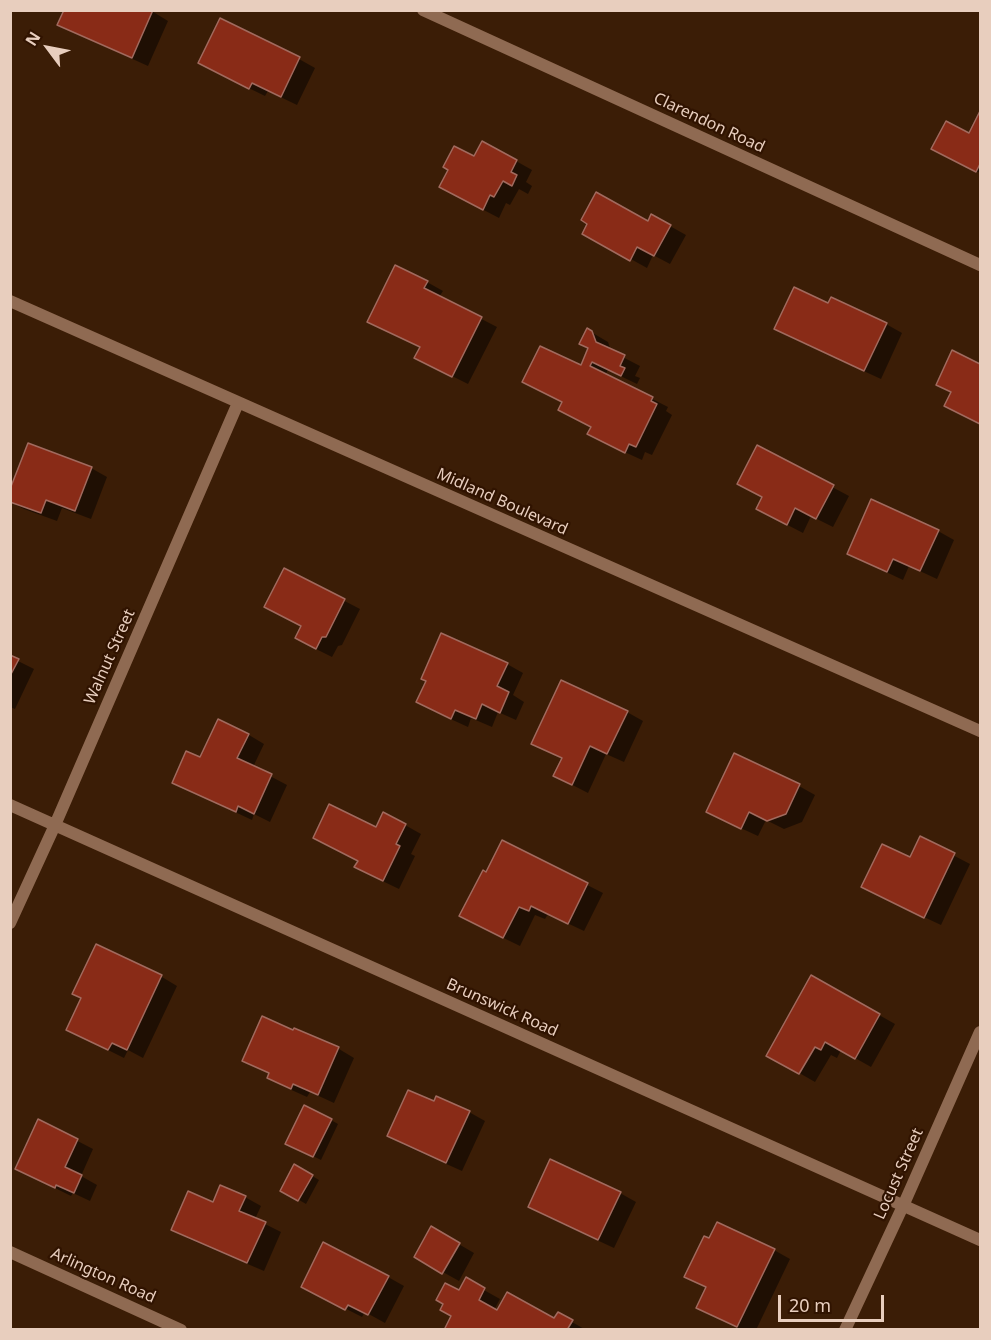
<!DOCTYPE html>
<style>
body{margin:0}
#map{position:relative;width:991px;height:1340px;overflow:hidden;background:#3b1d06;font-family:"Noto Sans",sans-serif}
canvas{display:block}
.frame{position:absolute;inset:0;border:12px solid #e8cebe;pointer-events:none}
.north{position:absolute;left:18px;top:18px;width:60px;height:60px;-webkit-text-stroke:4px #301300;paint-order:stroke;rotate:302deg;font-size:16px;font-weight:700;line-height:24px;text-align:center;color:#e8cebe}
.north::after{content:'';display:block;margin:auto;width:21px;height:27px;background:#e8cebe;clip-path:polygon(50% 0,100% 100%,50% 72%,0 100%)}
.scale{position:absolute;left:778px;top:1295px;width:106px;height:27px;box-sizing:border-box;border:3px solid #e8cebe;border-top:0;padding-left:8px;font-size:18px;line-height:21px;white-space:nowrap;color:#e8cebe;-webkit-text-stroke:4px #301300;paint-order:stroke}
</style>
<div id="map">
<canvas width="991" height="1340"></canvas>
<div class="frame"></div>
<div class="north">N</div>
<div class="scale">20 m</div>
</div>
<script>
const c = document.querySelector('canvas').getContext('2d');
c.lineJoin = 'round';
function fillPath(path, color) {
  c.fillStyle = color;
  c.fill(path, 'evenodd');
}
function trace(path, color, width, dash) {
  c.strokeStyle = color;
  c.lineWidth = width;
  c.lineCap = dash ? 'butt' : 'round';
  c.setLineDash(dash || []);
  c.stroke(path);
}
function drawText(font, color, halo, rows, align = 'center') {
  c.font = font + ' "Noto Sans",sans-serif';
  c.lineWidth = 4.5;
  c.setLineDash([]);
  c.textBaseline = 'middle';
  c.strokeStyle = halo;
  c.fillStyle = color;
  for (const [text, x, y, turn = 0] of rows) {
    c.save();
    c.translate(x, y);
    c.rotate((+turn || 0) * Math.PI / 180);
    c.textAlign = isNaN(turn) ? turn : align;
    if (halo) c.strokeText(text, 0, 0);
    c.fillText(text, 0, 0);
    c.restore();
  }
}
const shadow = new Path2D(`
 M150,10L168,21L148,66L75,33L59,24Z
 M221,20L299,59L315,68L297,105L268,91L265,96L216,72Z
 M980,114V173L949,157L970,135Z
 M516,161L532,170L526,182L532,186L528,194L519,189L510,205L506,203L499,218L457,196Z
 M652,216L686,235L670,264L653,255L647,268L584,233L648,223Z
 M427,282L443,291L439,297L497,327L468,384L432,366L421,348L385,330Z
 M828,304L886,324L902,333L881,379L792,338L776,329Z
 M591,332L608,342L611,351L640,366L635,376L640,378L637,384L608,370L605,375L668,407L666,411L672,415L652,455L645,452L642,460L605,443L593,427L581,367L590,348Z
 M953,352L980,366V424L962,414L953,393Z
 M757,447L849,496L833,527L811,516L803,533L774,518L764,498Z
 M91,468L107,477L91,519L62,508L57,521L24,509L10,502Z
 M938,531L954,540L937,579L909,566L903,580L865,562L849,553Z
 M285,570L360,609L342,645L338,646L332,657L312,647L303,626Z
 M10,657L34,669L15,709L10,707Z
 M507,664L523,673L513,695L524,702L516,720L498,712L492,727L471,718L468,727L433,711L418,702Z
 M627,712L643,721L624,762L606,754L588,793L555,776L563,759L533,743Z
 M249,735L264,744L253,767L287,785L270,822L254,814L252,820L190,791L174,782L201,759Z
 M734,755L799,786L815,795L802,822L784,829L766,820L758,836L723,820Z
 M405,825L421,834L411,854L415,856L399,889L372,876L377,829Z
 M920,838L970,864L941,925L879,896L910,859Z
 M502,842L603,893L584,931L548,914L545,919L535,915L520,946L477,925L487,874Z
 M96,946L162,977L177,986L143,1058L128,1050L124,1058L84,1038L83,998Z
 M812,977L895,1024L871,1067L841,1050L837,1058L831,1055L815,1082L768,1055Z
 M295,1030L339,1049L354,1058L334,1103L310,1092L307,1097L285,1087L269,1078L270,1074L244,1060L294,1032Z
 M469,1112L485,1121L462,1171L404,1145L389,1136Z
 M331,1120L338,1124L321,1160L295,1147Z
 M39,1121L93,1149L81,1176L97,1185L90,1201L73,1193L71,1196L33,1177Z
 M295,1166L319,1180L306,1204L282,1190Z
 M620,1193L636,1202L614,1248L545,1216L529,1207Z
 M245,1197L261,1206L255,1219L281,1232L264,1271L189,1239L173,1230L214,1204Z
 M431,1228L474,1253L459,1281L416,1257Z
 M774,1250L790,1259L756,1330H742L698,1307L707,1288L686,1277Z
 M388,1277L404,1286L385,1323L365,1312L362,1317L319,1295Z
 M466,1280L500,1299L494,1310L555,1320L558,1314L586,1330H445L453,1316L459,1292Z`);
const building = new Path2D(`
 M64,10H153L132,58L57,25Z
 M220,18L300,57L281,97L252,83L249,89L198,63Z
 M980,111V164L976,172L931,149L946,121L969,133Z
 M482,141L517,160L511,172L517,175L512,186L503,181L494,197L490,195L483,210L439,187L448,170L443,167L454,146L474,156Z
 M596,192L648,221L651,214L671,225L654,256L637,247L630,261L582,234L587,224L581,220Z
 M395,265L428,281L424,288L482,317L452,377L414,358L420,347L367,322Z
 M794,287L828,303L831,297L887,323L864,371L774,329Z
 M587,328L592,331L596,342L625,355L620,366L625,368L621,376L592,362L590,366L653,397L651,401L657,404L636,447L629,444L625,453L587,434L591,427L558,410L562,402L522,382L540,346L581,365L588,348L579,344Z
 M952,350L980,364V424L944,406L951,392L936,385Z
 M28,443L92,467L75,511L46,500L41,513L10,502V489Z
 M757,445L834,485L816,519L795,508L787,525L756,509L762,497L737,484Z
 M871,499L939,530L920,571L893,559L887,572L847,554Z
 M284,568L345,599L326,637H322L316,649L295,638L301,626L264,607Z
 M441,633L508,663L497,686L509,692L500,713L482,704L476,719L455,710L451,719L416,702L426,681L421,679Z
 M10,655L19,659L10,676Z
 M561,680L628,711L607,754L590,746L572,785L553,776L562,758L531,744Z
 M218,719L249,734L237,758L272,774L254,814L238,806L236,812L172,783L186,751L200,757Z
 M734,753L800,784L786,814L767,821L749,812L741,829L706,812Z
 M329,804L376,827L383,812L406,824L396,844L400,846L383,881L354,867L358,861L313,838Z
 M920,836L955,853L924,918L861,887L882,844L910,857Z
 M502,840L588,883L568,924L531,906L529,911L519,907L503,938L459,916L483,870L486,872Z
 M96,944L162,975L127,1050L112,1043L108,1050L66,1030L81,998L72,994Z
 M811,975L880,1014L855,1059L825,1042L821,1050L815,1047L799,1074L766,1056Z
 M262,1016L293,1030L294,1028L339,1047L318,1095L293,1084L291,1089L267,1078L269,1073L242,1061Z
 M408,1090L434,1101L436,1096L470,1111L446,1163L387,1136Z
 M304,1105L332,1119L313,1157L285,1144Z
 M38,1119L78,1139L65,1167L82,1175L74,1193L56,1185L55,1188L15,1169Z
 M550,1159L621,1192L598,1240L528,1207Z
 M294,1164L313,1175L298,1201L280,1191Z
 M220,1185L246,1196L239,1211L266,1222L247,1263L171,1230L188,1191L213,1202Z
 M717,1222L775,1249L737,1327L696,1308L706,1287L684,1277L704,1236L709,1238Z
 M431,1226L460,1243L442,1274L414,1257Z
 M323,1242L389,1276L368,1315L348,1305L345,1310L301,1287Z
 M466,1277L485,1288L479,1300L497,1310L507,1292L554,1318L558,1312L573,1320L567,1330H444L451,1316L440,1310L443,1304L436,1300L445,1283L459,1290Z`);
const minor = new Path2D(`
 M423,10L980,265
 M10,301L980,731
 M10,805L980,1240
 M10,923L55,825L238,403
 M10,1252L181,1330
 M845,1330L903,1206L980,1032`);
const streetNames = [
 ["Clarendon Road",709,123,25],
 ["Midland Boulevard",502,502,24],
 ["Walnut Street",110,657,-66],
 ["Brunswick Road",502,1008,24],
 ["Locust Street",899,1174,-66],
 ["Arlington Road",103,1276,24]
];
fillPath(shadow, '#0007');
fillPath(building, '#892b17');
trace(building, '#a16a5e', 1.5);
trace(minor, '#8f6a52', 12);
drawText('16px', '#e8cebe', '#301300', streetNames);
</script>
